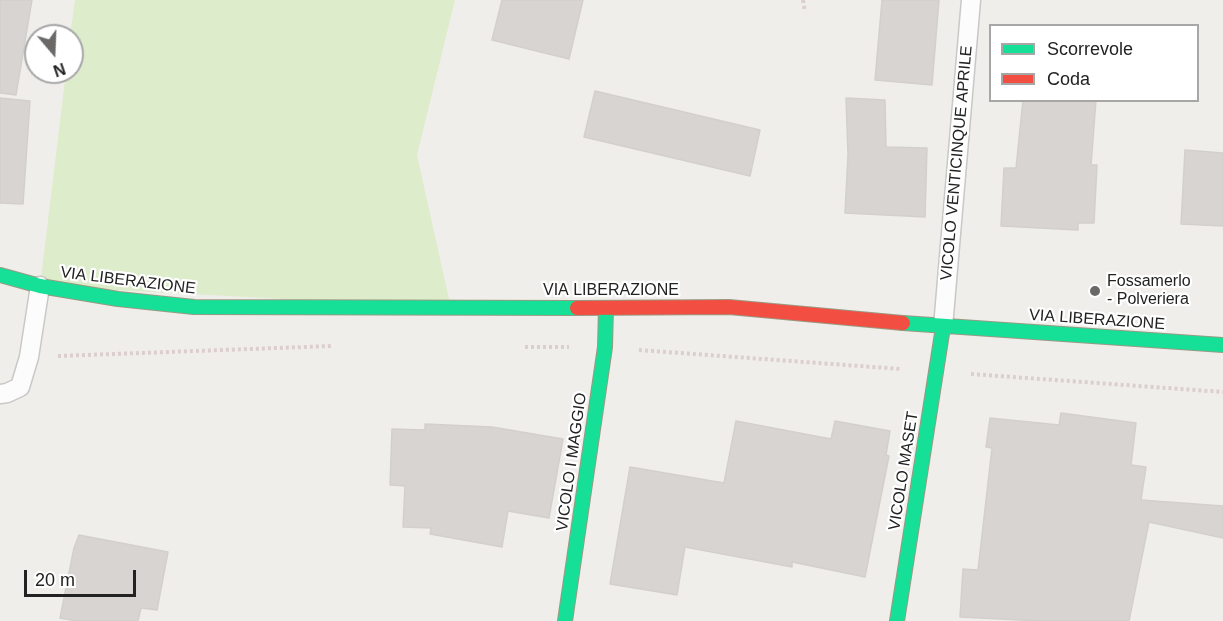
<!DOCTYPE html>
<style>
body{margin:0}
#map{position:relative;width:1223px;height:621px;overflow:hidden;background:#f0eeeb;font-family:Helvetica,sans-serif}
canvas{display:block}
.legend{position:absolute;left:989px;top:24px;width:210px;height:78px;box-sizing:border-box;background:#fff;border:2px solid #a7a7a7;margin:0;padding:8px 10px;list-style:none;font-size:18px;color:#222}
.legend li{display:flex;align-items:center;gap:12px;height:30px}
.legend b{width:30px;border:2px solid #a7a7a7}
.north{position:absolute;left:24px;top:24px;width:60px;height:60px;box-sizing:border-box;background:#fff;border:2px solid #a7a7a7;border-radius:50%;rotate:161deg;font-size:16px;font-weight:700;line-height:24px;text-align:center;color:#222}
.north::after{content:'';display:block;margin:auto;width:21px;height:27px;background:#6a6968;clip-path:polygon(50% 0,100% 100%,50% 72%,0 100%)}
.scale{position:absolute;left:24px;top:570px;width:112px;height:27px;box-sizing:border-box;border:3px solid #222;border-top:0;padding-left:8px;font-size:18px;line-height:21px;white-space:nowrap;color:#222;-webkit-text-stroke:4px #fff;paint-order:stroke}
</style>
<div id="map">
<canvas width="1223" height="621"></canvas>
<ul class="legend">
<li><b style="height:8px;background:#16e098"></b>Scorrevole</li>
<li><b style="height:8px;background:#f24e42"></b>Coda</li>
</ul>
<div class="north">N</div>
<div class="scale">20 m</div>
</div>
<script>
const c = document.querySelector('canvas').getContext('2d');
c.lineJoin = 'round';
function fillPath(path, color) {
  c.fillStyle = color;
  c.fill(path, 'evenodd');
}
function trace(path, color, width, dash) {
  c.strokeStyle = color;
  c.lineWidth = width;
  c.lineCap = dash ? 'butt' : 'round';
  c.setLineDash(dash || []);
  c.stroke(path);
}
function drawText(font, color, halo, rows, align = 'center') {
  c.font = font + ' Helvetica,sans-serif';
  c.lineWidth = 4.5;
  c.setLineDash([]);
  c.textBaseline = 'middle';
  c.strokeStyle = halo;
  c.fillStyle = color;
  for (const [text, x, y, turn = 0] of rows) {
    c.save();
    c.translate(x, y);
    c.rotate((+turn || 0) * Math.PI / 180);
    c.textAlign = isNaN(turn) ? turn : align;
    if (halo) c.strokeText(text, 0, 0);
    c.fillText(text, 0, 0);
    c.restore();
  }
}
const grass = new Path2D(`
 M75,0H455L417,155L451,308L40,286L66,72H72V36H70Z`);
const building = new Path2D(`
 M0,0H32L16,95L0,93Z
 M502,0H583L569,59L492,40Z
 M882,0H939L932,85L875,80Z
 M595,91L760,130L750,176L584,137Z
 M0,98L30,101L23,204L0,203Z
 M846,98L885,100L886,147L927,148L925,217L845,213L848,155Z
 M1023,100H1096L1091,165H1097L1094,223H1078V230L1001,226L1004,168H1016Z
 M1185,150L1223,153V226L1181,224Z
 M1061,413L1136,423L1131,465L1146,467L1141,500L1223,506V538L1149,522L1129,621H1040L960,617L963,569L978,570L992,448L986,447L990,418L1059,425Z
 M736,421L831,439L835,421L890,431L886,455L889,456L865,577L792,562V567L685,547L677,595L610,584L630,467L724,483Z
 M425,424L492,427L563,439L549,518L508,511L502,547L430,534L431,528L403,527L405,486L390,485L392,429L425,430Z
 M79,535L168,552L157,610L141,608L138,621H76L60,618L74,548Z`);
const path = new Path2D(`
 M803,0L805,12
 M525,347H569
 M639,350L901,369
 M58,356L332,346
 M971,374L1223,392`);
const lane = new Path2D(`
 M943,327L971,0
 M0,394L7,393L20,387L29,357L40,286`);
const fast = new Path2D(`
 M0,275L40,286L118,299L194,307L577,308
 M903,323L1223,345
 M565,621L605,347L606,308
 M897,621L943,327`);
const jam = new Path2D(`
 M577,308L729,307L903,323`);
const markers = [
 [1095,291,6,"#6a6968"]
];
const streetNames = [
 ["VICOLO VENTICINQUE APRILE",957,163,-85],
 ["VIA LIBERAZIONE",128,281,7],
 ["VIA LIBERAZIONE",611,291],
 ["VIA LIBERAZIONE",1097,320,4],
 ["VICOLO I MAGGIO",572,462,-82],
 ["VICOLO MASET",904,471,-81]
];
const poiNames = [
 ["Fossamerlo",1107,282],
 ["- Polveriera",1107,300]
];
fillPath(grass, '#ddeccb');
fillPath(building, '#d7d4d2');
trace(building, '#d3d0cc', 1.5);
trace(lane, '#c9c8c7', 21);
trace(fast, '#999a82', 16);
trace(jam, '#999a82', 16);
trace(path, '#dccecd', 4, [3, 3]);
trace(lane, '#fdfcfc', 18);
trace(fast, '#16e098', 14);
trace(jam, '#f24e42', 14);
for (const [x, y, r, color] of markers) {
  const dot = new Path2D();
  dot.arc(x, y, r, 0, 2 * Math.PI);
  c.fillStyle = color;
  c.fill(dot);
  trace(dot, '#fff', 2);
}
drawText('16px', '#222', '#fff', streetNames);
drawText('16px', '#222', '#fff', poiNames, 'left');
</script>
